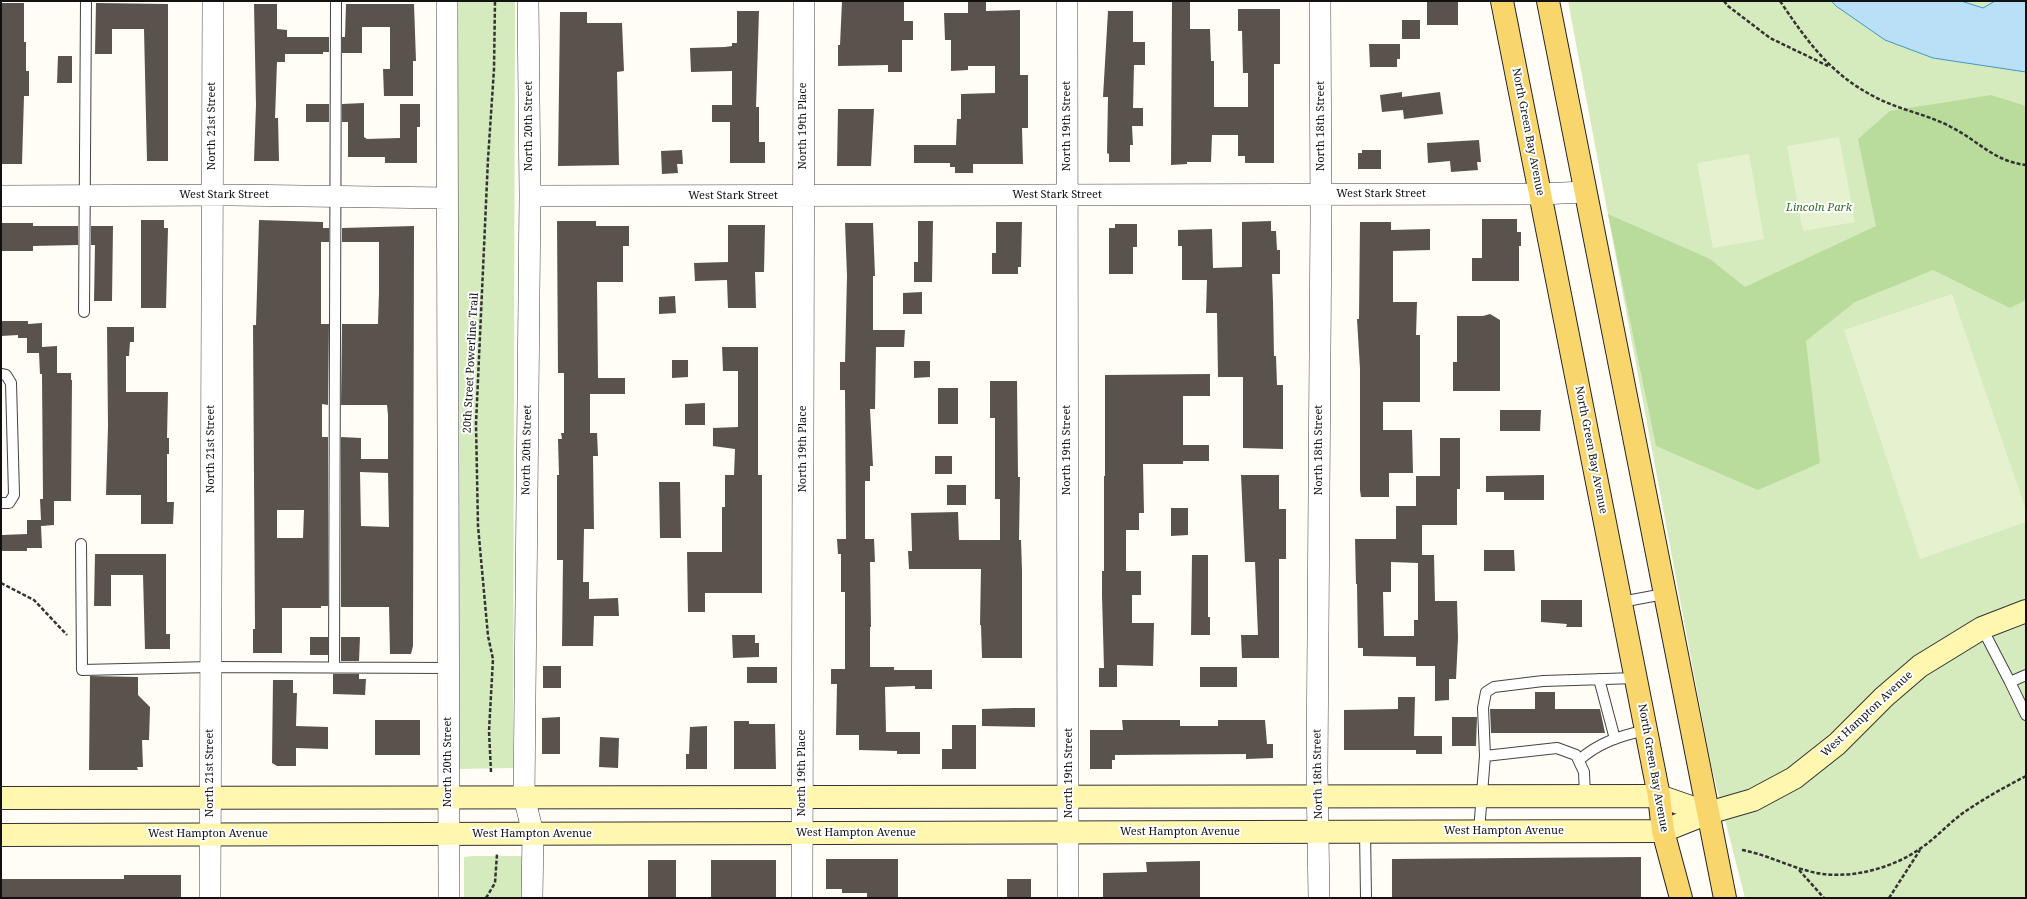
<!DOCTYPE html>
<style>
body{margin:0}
#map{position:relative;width:2027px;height:899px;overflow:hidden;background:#fffdf5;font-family:"Noto Serif",serif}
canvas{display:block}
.frame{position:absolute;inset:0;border:2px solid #111;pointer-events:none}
</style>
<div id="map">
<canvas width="2027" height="899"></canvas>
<div class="frame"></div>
</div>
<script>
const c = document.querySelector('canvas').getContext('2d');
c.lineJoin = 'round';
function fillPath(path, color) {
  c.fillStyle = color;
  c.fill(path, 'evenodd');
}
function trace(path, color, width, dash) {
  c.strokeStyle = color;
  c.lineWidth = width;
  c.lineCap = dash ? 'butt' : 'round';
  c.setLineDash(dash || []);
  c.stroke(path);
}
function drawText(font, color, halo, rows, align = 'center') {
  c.font = font + ' "Noto Serif",serif';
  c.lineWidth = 4;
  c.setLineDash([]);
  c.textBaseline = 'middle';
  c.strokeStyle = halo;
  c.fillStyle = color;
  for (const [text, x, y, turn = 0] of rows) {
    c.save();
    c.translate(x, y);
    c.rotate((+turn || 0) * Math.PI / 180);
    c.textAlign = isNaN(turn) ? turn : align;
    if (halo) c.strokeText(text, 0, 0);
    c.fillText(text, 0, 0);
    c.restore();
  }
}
const green = new Path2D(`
 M457,1H515L513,768L455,769Z
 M1568,1H2026V898H1745L1711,765Z
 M473,856H525V898H464V857Z`);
const forest = new Path2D(`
 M1991,95L2026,106V300L2010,308L1933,270L1855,302L1806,341L1820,463L1758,490L1656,446L1608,214L1710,259L1745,287L1876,226L1858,139L1890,111Z`);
const pitch = new Path2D(`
 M1839,137L1855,222L1803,231L1787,146Z
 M1749,154L1764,239L1713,248L1697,163Z
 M1952,294L2026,510V522L1920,559L1844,330Z`);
const water = new Path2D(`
 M1832,1H1961L1983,8L1995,1H2026V72L1933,58L1885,40L1836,6Z`);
const building = new Path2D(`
 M842,1H904V21H913V40H902V72H888V65L838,66V45H840Z
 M968,1H986V11L1020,10V75H1028V128H1022L1023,164H973V173H955V167H950V163H914V145H956L957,119H961V94L995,93V66H968V70L951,71V40H945L944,13H968Z
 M1172,1H1190V29H1210L1211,61H1214V107H1248V73H1243L1242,31H1238V9H1280V64H1274V163H1245V156H1238V135H1212L1211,162H1187V164L1171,165Z
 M1427,1H1458V25H1427Z
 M1,3H24V42H26V71H29V96H24L22,164H1Z
 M96,3L168,4V161H147L144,29H112V54H95Z
 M254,4H277V29L287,30V37H329V52H323V54H285V62H277L275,118H278L279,161H254L256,105Z
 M346,4H414L416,61H413V96H384L383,69H390V27H362V53H342V37H345Z
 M737,11H759L756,107H759V142H765V163H730V122H712V105H732V71L691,72L690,48L725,47L732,46V43H737Z
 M1108,11H1133V42H1145V65H1134L1133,108H1143V126H1132L1133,145H1130V162H1109V154L1107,153L1108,97H1103Z
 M560,12H587V23H622L624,71L617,72L619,165L558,166Z
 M1402,20H1420V39H1402Z
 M1369,44H1400V59H1397V67H1370Z
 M58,56H72V83H57Z
 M1402,92V97L1440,92L1443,114L1404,119L1403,110L1382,112L1380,95Z
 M364,103V137L367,139L400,138V104H420V127H417V163H385V157H348V122H342V104Z
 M306,104H329V122H306Z
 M838,109H874L871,166H837Z
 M1479,140L1481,162H1477L1478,170L1451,172L1450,161L1428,163L1427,143Z
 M682,150L683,164H677L678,173L662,174L661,151Z
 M1362,150H1381V169H1358V153H1362Z
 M1482,219H1517V232H1521V246H1519V281H1472V258H1482Z
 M141,220H164V228H168L166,308H141Z
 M259,220L323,222V228H329V242H321V324H329L328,405L322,404V437H328V606H321V608H282V653H253V629H255L253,325H256ZM277,510H304L303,538H277Z
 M557,221H596V226H629V246H623V282H597L598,378H625V394H590V433H597L598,456H593L594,529H584L583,582H589V599L618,598L619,616H594L593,646H562L563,560H557V475H559L558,439H562L561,433H564V373H558Z
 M918,221H933L932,282H914V262H918Z
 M1271,221V231H1276L1277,250H1280V274H1272L1273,302L1274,356H1276L1277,385H1283V449L1243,448V377H1218L1217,313H1206L1207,280H1182V246H1178V230L1212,229L1213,268L1242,267V222Z
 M996,222H1022L1021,267H1018V274H992V253H996Z
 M1360,222H1391V230L1430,229V250L1393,251V302H1417L1416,335H1420V402H1383V430H1412L1413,473H1389V497H1361L1360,490V369L1357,319H1359Z
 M1,223H33V226H78V245L33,246V251H1Z
 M845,223H873L875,276H873V330H905L904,347H876L875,409H870L873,466H870V481H865V539H874L875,562H870L871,627H870V667H894V670H932V689H915V686L885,687L886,732H920V754H897V751L859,750V735H836L837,684H831V669H845V592H841V554H838L837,539H846L845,390H840V362H845L847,276Z
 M1115,224H1137V247H1133V274H1109V228H1115Z
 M728,225H765L764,272H755L756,308H728L727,280L695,281L694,263L728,262Z
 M91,226H113L112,301H94L95,245H91Z
 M414,226L413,646L411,654H390L389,607H341V437L361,438V459H388V415L387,405H341L342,324H378L379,292V242H342V228ZM360,472L388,473L389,527L361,526Z
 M922,292V314H903V293Z
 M675,296L676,313L659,314V297Z
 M1490,314L1500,320V391H1453V362H1457V316H1483Z
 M1,321H28V324L42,323V347L57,346V373H71V380H72L71,501H54V525L41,526L42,548H27V551H2V535L27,534V520H41L40,499H43L42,374H40L39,353H27V338H18V335L1,336Z
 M107,327H134V342H130L129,356H126V392H168L167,438H169V454H167V502H174L173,524H141V495H106L108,426Z
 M722,347H758V475H762V593H705V612H688L687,552H722V507H725V475H734L735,449L713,446V428L738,427V371H723Z
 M672,360H688V377L672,378Z
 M914,361H930V377L914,378Z
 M1210,374V396H1183V445H1209V461H1183V464H1143L1144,513H1139V530H1126V571H1141V595H1132V623H1154L1153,666L1117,665V687H1099V668H1104L1102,595V571H1104V476H1105V375Z
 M990,381H1017L1018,477H1020L1019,540H1021L1022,571V658H982L981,625H980L981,569H909L908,551H912L911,513L958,512L959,540H1000V499H995V418H990Z
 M938,388H958V424H938Z
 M705,403V425H685V404Z
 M1500,410H1541L1540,431H1500Z
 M1440,438H1460V489H1457V525H1422V555H1434L1435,601H1457L1458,638L1456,679H1449V700L1435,701V666H1416V657L1363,656V648H1358L1357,584H1356L1355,539H1396V506H1416V476H1440ZM1391,562L1418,563V620H1414V636H1384L1383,592H1391Z
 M935,456H952V474H935Z
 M1241,475H1279V509H1286V559H1279V658H1242L1241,635H1258L1255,562H1245Z
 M1544,475V500H1504V492H1486V476Z
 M659,482H680L681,538H660Z
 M947,485H966V505H947Z
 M1171,508H1188V535L1171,536Z
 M1484,550H1514L1515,571H1484Z
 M95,554H166V634H170V649H145L143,575H111V606H94Z
 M1192,555H1208V617H1210V635H1191Z
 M1541,600H1582V627H1566L1567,624L1541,622Z
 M732,635H755V643H759V657L733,658Z
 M310,637H328V655H310Z
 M341,637H360L359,661H341Z
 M543,666H561V688H543Z
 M747,667H777V683H747Z
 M1200,667H1237V687H1200Z
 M333,674H359V679H366L365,695L333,694Z
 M90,676L138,677V695L150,707L149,740H142L143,767H137L138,770H89Z
 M273,680H293V693H297L296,726L328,727V749L296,748V766H277L272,763Z
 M1535,692H1555V709H1600L1605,733H1491L1490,709H1535Z
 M1398,697H1415L1414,736H1442V754H1416V750H1344V710L1398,709Z
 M1014,708H1035V727L982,726V709Z
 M560,717V754H542V718Z
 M1452,717H1477L1476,746H1452Z
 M375,720H420V755H375Z
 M1122,720H1180V726H1218V720H1265L1267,744H1273V758L1246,759V754L1115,755V760H1112V769H1090V730H1123Z
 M734,721H749V724H775L776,769H734Z
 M952,725H976V769H942V749H952Z
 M707,726V769H686V754H689L690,727Z
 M600,737L619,738L618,768L599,767Z
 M1641,857V898H1392V859Z
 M826,859H898V898H867V893H842V889H826Z
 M648,860H676V898H648Z
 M711,860H776V898H711Z
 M1200,861V898H1103V873L1147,872L1146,862Z
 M124,875H181V898H1V879H124Z
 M1007,879H1031V898H1007Z`);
const path = new Path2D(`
 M1724,1L1728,6L1770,38L1828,66
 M1780,1C1807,41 1830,74 1875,97C1899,110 1927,114 1951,127C1979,141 1993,161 2026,165
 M1,583L34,600L67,635
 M491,772L489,731L493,659L488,636L478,526L476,424L488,159L494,69L495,1
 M1742,850C1770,855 1794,870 1823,874C1856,878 1895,867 1921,848C1936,838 1948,824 1963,813C1983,799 2005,787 2026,776
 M1799,870L1824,898
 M486,898L495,883L497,854
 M1889,898L1920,850`);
const lane = new Path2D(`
 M84,312L86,1
 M1,374L6,375L11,383L14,495L9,503H1
 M81,544L82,670L211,667L448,668
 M1621,602L1664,594
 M1982,628L2010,682L2026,675
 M334,668L336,1
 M1599,679L1615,739
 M2010,682L2026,715
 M1485,756L1557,748L1576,755L1584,772L1585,796
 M1579,760C1600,742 1620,736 1646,730
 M1365,831L1366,898
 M1479,831L1485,756L1483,708L1486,692L1494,687L1543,681L1636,678`);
const street = new Path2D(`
 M447,1L449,898
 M528,1L530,196L524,797L533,833L532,898
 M1067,1L1068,898
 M1,196L231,195L447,198
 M530,196L1540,194L1585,192
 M210,898L213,1
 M802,898L804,1
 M1319,898L1317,772L1321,214L1320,1`);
const secondary = new Path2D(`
 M1,798L1659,796L1708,813
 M1,835L1663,831L1708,813L1753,800L1794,778L1837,744L1884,697L1920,666L1982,628L2026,611`);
const primary = new Path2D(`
 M1502,1L1659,796L1663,831L1681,898
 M1548,1L1725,898`);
const streetNames = [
 ["North 21st Street",212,126,-90],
 ["North 20th Street",529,126,-90],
 ["North 19th Place",803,126,-90],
 ["North 19th Street",1067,126,-90],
 ["North 18th Street",1321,126,-90],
 ["North Green Bay Avenue",1528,132,79],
 ["West Stark Street",1381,194],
 ["West Stark Street",224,195],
 ["West Stark Street",1057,195],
 ["West Stark Street",733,196],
 ["20th Street Powerline Trail",471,363,-87],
 ["North 21st Street",211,449,-90],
 ["North 19th Place",803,449,-90],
 ["North 20th Street",527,450,-89],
 ["North 19th Street",1067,450,-90],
 ["North 18th Street",1319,450,-90],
 ["North Green Bay Avenue",1591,450,79],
 ["West Hampton Avenue",1867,714,-43],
 ["North 20th Street",448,762,-90],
 ["North Green Bay Avenue",1653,768,80],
 ["North 21st Street",210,773,-90],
 ["North 19th Place",802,773,-90],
 ["North 19th Street",1069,773,-90],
 ["North 18th Street",1318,774,-91],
 ["West Hampton Avenue",1504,831],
 ["West Hampton Avenue",1180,832],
 ["West Hampton Avenue",856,833],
 ["West Hampton Avenue",208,834],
 ["West Hampton Avenue",532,834]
];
const parkNames = [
 ["Lincoln Park",1819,208]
];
fillPath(green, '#d5ebbd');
fillPath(forest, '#b9dc9c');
fillPath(pitch, '#e6f2cf');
fillPath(water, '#b9e0f7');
trace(water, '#3f96cf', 1);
fillPath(building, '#5a524d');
trace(lane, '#444', 12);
trace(street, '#444', 22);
trace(secondary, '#333', 24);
trace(primary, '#222', 24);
trace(path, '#333', 2.5, [4, 2]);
trace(lane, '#fff', 10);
trace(street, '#fff', 21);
trace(secondary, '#fff6b0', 22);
trace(primary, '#f9d66b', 22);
drawText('11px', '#111', '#fff', streetNames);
drawText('italic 11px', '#2f6b1f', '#fff', parkNames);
</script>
